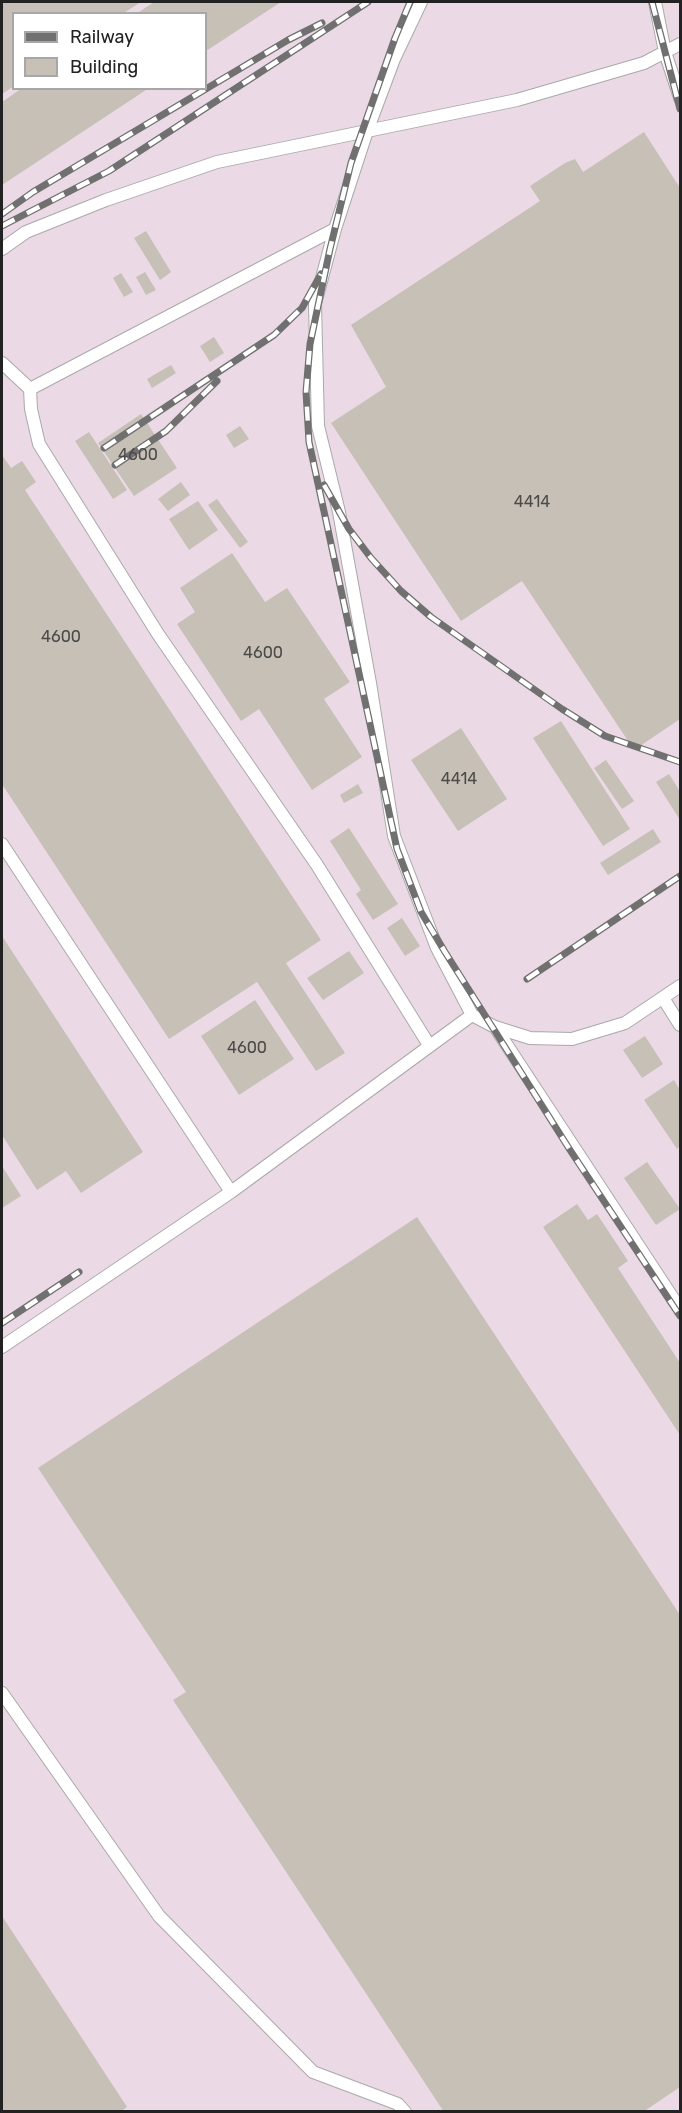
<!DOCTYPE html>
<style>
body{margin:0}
#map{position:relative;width:682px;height:2113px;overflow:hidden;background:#f2f0e8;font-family:Rubik,sans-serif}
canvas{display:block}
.frame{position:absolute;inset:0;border:3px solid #222;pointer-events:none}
.legend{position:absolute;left:12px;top:12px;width:195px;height:78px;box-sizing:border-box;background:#fff;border:2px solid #a7a7a7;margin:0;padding:8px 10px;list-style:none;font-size:18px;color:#222}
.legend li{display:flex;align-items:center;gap:12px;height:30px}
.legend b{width:30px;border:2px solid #a7a7a7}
</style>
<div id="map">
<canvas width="682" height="2113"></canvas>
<div class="frame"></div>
<ul class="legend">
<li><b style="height:8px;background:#707070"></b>Railway</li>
<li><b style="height:16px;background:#c7c0b7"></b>Building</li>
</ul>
</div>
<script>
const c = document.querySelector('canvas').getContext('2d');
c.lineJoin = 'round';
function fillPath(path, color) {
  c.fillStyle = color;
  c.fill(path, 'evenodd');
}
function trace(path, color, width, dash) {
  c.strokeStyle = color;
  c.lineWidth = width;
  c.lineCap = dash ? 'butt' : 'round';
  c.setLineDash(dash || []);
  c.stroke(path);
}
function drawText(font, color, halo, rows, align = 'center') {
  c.font = font + ' Rubik,sans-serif';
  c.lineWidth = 5;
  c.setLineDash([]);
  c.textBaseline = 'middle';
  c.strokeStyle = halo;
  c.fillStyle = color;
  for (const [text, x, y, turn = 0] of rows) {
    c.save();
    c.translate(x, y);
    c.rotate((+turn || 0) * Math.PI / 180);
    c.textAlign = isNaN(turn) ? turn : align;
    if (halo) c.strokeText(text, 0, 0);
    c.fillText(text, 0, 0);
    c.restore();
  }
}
const industrial = new Path2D(`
 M2,2H680V2111H2ZM14,14H206V88H14Z`);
const building = new Path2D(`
 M2,2H141L122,14H14V86L2,94Z
 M154,2H281L206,51V14H136Z
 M22,88H149L2,185V102Z
 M644,132L680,188V719L634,750L522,581L461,621L331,423L386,387L351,325L540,201L530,186L565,163L575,159L583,172Z
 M146,231L171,272L160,280L134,238Z
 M145,272L156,290L146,295L136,277Z
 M121,273L133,292L124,297L113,278Z
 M214,337L224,353L210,362L200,346Z
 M171,365L176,373L152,388L147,379Z
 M141,414L177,468L134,496L98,443Z
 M240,426L249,439L234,448L226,435Z
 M89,432L127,490L113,499L75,441Z
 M2,455L11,468L22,461L36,482L25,490L321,940L286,963L345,1053L316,1071L257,982L169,1039L2,784Z
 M181,482L190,495L168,511L158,499Z
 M217,499L248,542L240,548L208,505Z
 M198,501L218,530L189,550L169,519Z
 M232,553L265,602L287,588L350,682L324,699L362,757L312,790L259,709L241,721L177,624L195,612L180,588Z
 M561,721L630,829L603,846L533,738Z
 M461,728L507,799L458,831L411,760Z
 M606,760L634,801L622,809L594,768Z
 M669,774L679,790L680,789V820L656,782Z
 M358,784L363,793L344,803L340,795Z
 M349,828L398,904L373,920L356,894L361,890L330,841Z
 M653,829L661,842L608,875L600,863Z
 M402,918L420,946L405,956L387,928Z
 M2,936L143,1152L81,1193L66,1171L37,1190L2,1135Z
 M349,951L364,973L323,1000L307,978Z
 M255,1000L294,1059L239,1095L201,1036Z
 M645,1036L663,1064L642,1078L623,1050Z
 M674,1080L680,1090V1146L677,1149L644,1100Z
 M647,1162L680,1209L656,1225L624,1178Z
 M2,1166L21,1196L2,1208Z
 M577,1204L588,1220L597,1214L628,1261L618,1268L680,1363V1435L543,1227Z
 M417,1217L680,1615V2087L643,2112H444L173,1700L186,1692L38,1468Z
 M2,1916L127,2107L120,2112H2Z`);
const lane = new Path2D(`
 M421,2L394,59L367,131L335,229L315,304L318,426L339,512L370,683L394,836L437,948L472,1015
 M655,2L665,52L680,98
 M2,249L26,232L106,200L217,162L517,100L644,63L680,44
 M2,363L30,389L335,229
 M30,389L31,409L39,444L158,634L317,865L429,1045
 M2,844L231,1192
 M663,998L680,1025
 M495,1027L680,1309
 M2,1347L231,1192L472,1015L495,1027L530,1038L572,1039L625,1023L680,986
 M2,1693L159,1916L313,2072L398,2104L405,2112`);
const rail = new Path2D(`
 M410,2L395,38L351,163L330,249L310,344L306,392L309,442L397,849L421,912L445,952L570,1150L680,1316
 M652,2L680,109
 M2,214L33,192L288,40L322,23
 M2,226L109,171L368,2
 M104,448L274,335L302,308L321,274
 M115,465L166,431L217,381
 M324,485L349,529L371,558L401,591L431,617L562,709L605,736L680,762
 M527,979L680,876
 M2,1323L79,1272`);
const numberNames = [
 ["4600",138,455],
 ["4414",532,502],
 ["4600",61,637],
 ["4600",263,653],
 ["4414",459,779],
 ["4600",247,1048]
];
fillPath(industrial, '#ebdae5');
fillPath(building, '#c7c0b7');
trace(lane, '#a9a9a9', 14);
trace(lane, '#fff', 12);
trace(rail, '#707070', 7);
trace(rail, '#fff', 4.5, [14]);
drawText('16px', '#4b4a47', null, numberNames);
</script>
